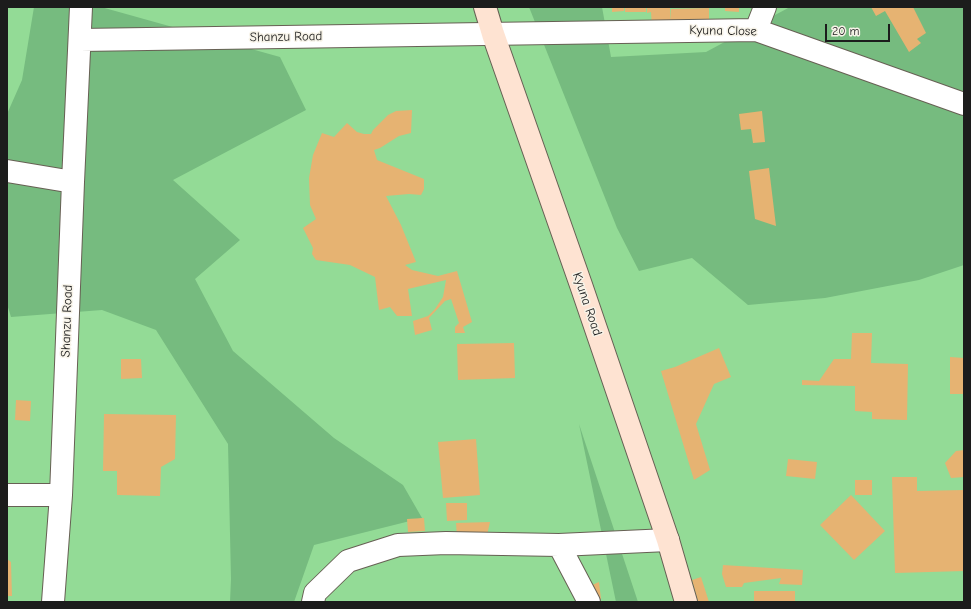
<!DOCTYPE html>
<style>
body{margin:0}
#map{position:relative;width:971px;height:609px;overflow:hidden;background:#f1ddbd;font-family:"Comic Neue",sans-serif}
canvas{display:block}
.frame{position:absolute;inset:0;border:8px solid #1c1c1c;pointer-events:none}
.scale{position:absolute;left:825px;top:24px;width:65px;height:18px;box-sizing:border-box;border:2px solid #1c1c1c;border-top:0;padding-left:5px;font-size:12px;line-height:14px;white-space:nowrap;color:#1c1c1c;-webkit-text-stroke:3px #f7f3e8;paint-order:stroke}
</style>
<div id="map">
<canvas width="971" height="609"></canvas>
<div class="frame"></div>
<div class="scale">20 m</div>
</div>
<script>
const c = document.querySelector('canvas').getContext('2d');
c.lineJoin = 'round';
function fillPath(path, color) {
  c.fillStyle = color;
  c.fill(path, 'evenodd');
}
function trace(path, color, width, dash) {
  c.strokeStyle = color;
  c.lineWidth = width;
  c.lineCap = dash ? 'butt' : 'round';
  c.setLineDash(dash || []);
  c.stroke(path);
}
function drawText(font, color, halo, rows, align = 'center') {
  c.font = font + ' "Comic Neue",sans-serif';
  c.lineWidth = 3;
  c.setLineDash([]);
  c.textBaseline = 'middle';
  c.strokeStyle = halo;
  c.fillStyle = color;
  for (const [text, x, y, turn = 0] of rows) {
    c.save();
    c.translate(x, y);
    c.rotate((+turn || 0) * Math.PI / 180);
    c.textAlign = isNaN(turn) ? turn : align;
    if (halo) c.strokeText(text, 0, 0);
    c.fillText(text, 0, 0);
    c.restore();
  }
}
const green = new Path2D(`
 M7,7H964V602H7Z`);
const forest = new Path2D(`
 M34,7H101L280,57L306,110L173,180L240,240L195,279L233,351L334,438L403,485L422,518L314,545L294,602H230L231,579L228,444L156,330L102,310L11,317L7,304V114L22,80Z
 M529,7H602L611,57L706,52L790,7H964V265L919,280L825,298L748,305L692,258L639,271L617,228Z
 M579,424L638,602H616Z`);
const building = new Path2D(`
 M612,7H624V11L612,12Z
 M625,7H646V12H625Z
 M647,7H670L671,22V9L709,8V26L652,27L651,12L647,13Z
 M725,7H739V12L725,11Z
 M871,7H913L926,33L917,39L921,43L909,52L885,11L876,16Z
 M412,110L411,133L399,136L380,148L374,150L377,160L424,179V189L421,195L409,194L386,196L401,225L416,262L405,265L412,270L438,276L457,271L472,322L463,327L465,333H455V327L459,323L451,299L445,301L429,318L432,330L415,335L413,321L428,316L435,309L443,297L446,280L408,289L412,316H397L390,307L379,310L375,277L350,265L316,260L312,254L313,248L303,228L316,219L310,205L309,178L313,155L322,133L334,137L347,123L357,132L364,134H371L373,130L388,115L396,111Z
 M762,111L765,142L753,143L751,129L741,130L739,114Z
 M769,168L776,226L755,219L749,171Z
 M852,333H872L871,363L908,364L907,420L872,419V412L855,411V386L802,385V380L819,381L834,359H851Z
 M514,343L515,378L458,380L457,344Z
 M719,348L731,377L714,384L696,424L710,470L694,480L661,371L675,367Z
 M950,357L964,358V394H950Z
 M121,359H141L142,378L121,379Z
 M16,400L31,401L30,421L15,420Z
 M104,414L176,415L175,459L161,467L160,496L117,495V471H103Z
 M476,439L480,495L443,498L438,442Z
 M964,450V477L951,478L945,463L956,451Z
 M788,459L817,462L815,479L786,476Z
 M892,477H917V491L964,490V571L895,573Z
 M855,480H872V495H855Z
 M851,495L885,531L854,560L820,525Z
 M446,503H467V520L447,521Z
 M424,518L425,531L408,532L407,519Z
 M490,522L487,535L457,537L456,523Z
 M7,559L11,562L12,596H7Z
 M723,565L803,570L802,585L779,584L781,578L744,583L742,587H726L722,574Z
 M701,577L709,602H698L692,580Z
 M599,582L601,599H595L590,586Z
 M754,591H795V602H754Z`);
const street = new Path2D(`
 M756,30L765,7
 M80,40L756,30L964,104
 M7,171L73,182
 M7,495H61
 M559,545L589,602
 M53,602L61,495L73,182L81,7
 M313,602L315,593L348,561L398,545L446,543L559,545L668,540`);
const secondary = new Path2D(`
 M485,7L493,34L581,285L668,540L686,602`);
const streetNames = [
 ["Kyuna Close",723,31,1],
 ["Shanzu Road",286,37,-1],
 ["Kyuna Road",587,304,71],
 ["Shanzu Road",67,321,-88]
];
fillPath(green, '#93db96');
fillPath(forest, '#76bb7f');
fillPath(building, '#e6b372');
trace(street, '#676054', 24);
trace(secondary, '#676054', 24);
trace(street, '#fff', 22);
trace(secondary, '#fee3d2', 22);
drawText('13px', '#1c1c1c', '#f7f3e8', streetNames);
</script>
